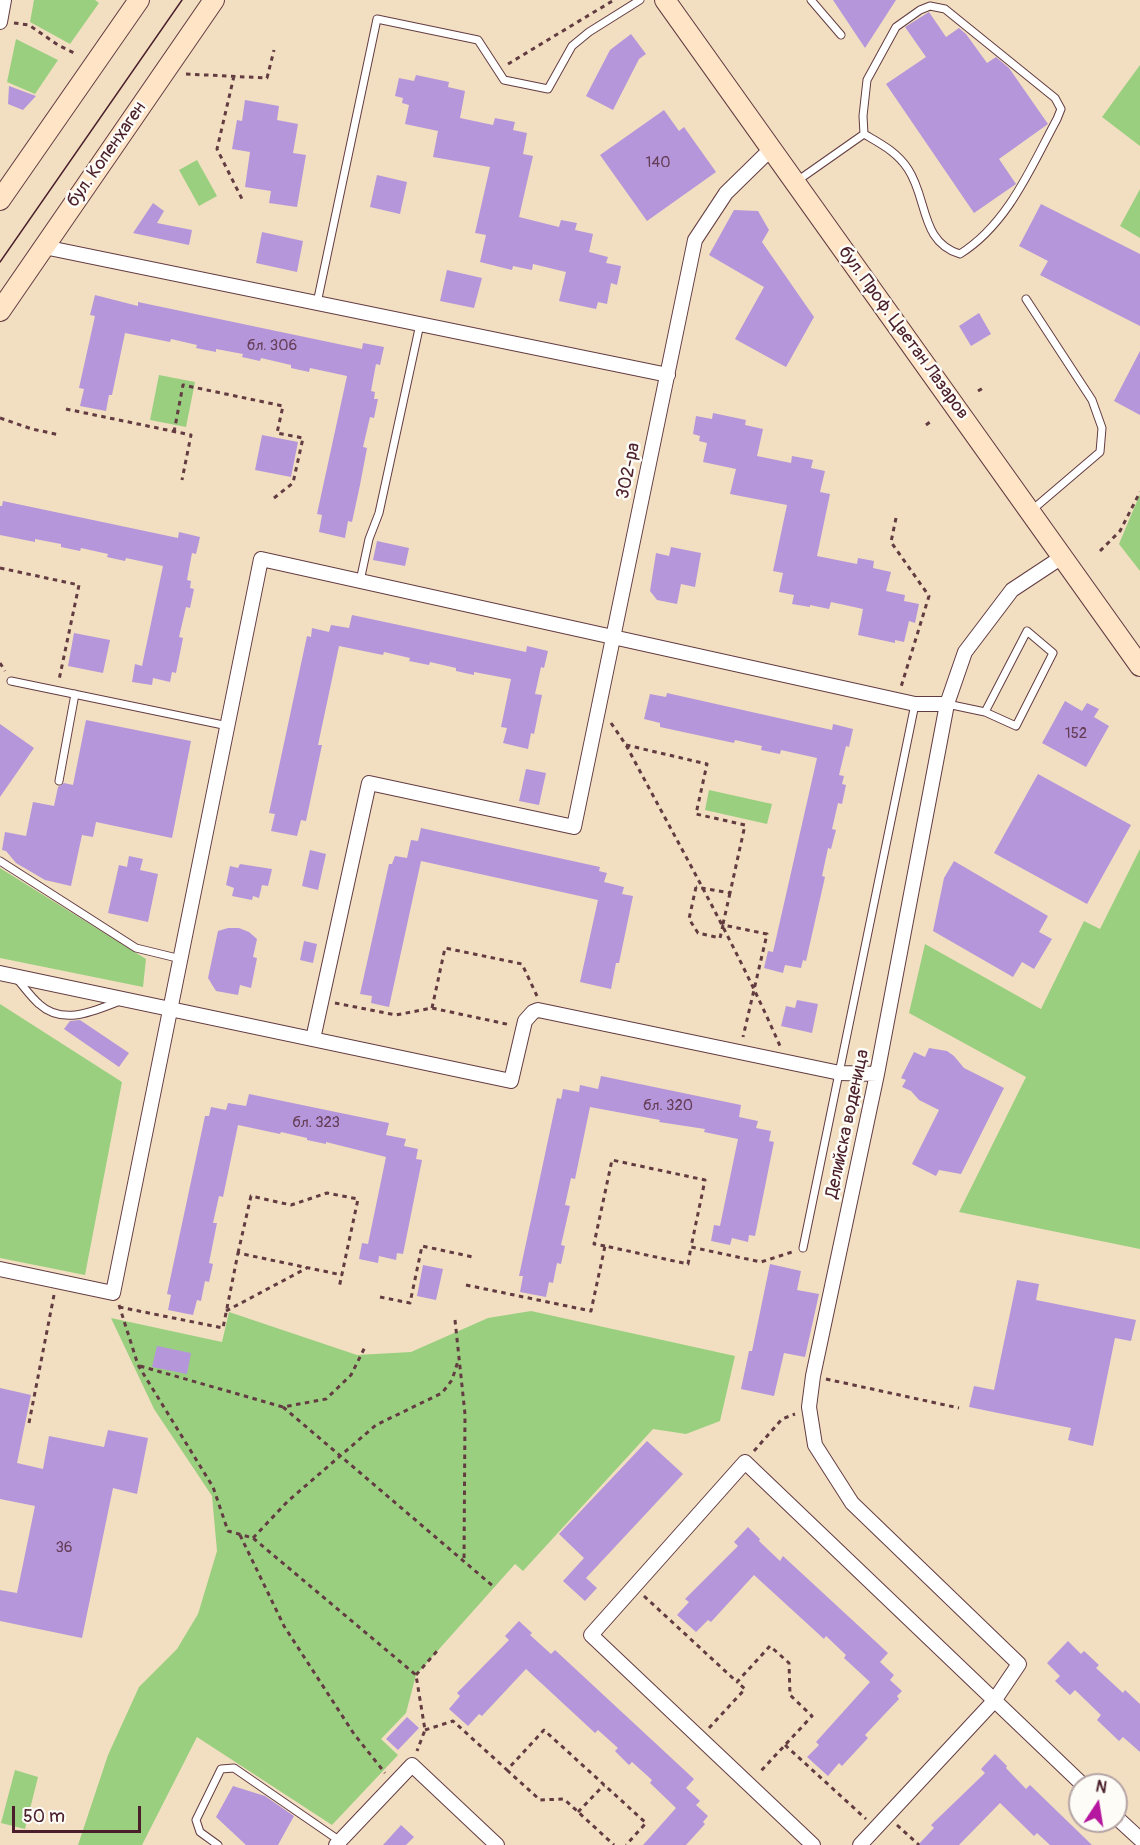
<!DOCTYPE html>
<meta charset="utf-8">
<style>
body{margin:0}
#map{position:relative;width:1140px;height:1845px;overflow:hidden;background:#f2dfc1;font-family:Pangolin,sans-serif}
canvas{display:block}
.north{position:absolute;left:1068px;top:1773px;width:60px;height:60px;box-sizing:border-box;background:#fdfcf7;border:2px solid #b5a4a5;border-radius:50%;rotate:12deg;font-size:16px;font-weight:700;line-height:24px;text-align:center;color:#4a1f2b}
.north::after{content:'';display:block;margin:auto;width:21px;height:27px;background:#b5179e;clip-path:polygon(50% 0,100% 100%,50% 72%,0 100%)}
.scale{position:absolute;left:12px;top:1806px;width:129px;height:27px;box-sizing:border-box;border:3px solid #4a1f2b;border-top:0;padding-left:8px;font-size:18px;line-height:21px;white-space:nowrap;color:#4a1f2b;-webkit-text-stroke:4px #fdfcf7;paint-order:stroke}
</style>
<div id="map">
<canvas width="1140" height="1845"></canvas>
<div class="north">N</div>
<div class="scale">50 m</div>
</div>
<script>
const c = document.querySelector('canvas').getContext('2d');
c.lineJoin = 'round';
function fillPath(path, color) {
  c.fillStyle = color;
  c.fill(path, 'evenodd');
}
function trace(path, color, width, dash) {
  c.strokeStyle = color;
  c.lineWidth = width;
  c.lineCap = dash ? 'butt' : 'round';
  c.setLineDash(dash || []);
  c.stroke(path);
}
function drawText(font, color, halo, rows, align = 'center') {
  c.font = font + ' Pangolin,sans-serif';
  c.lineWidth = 5;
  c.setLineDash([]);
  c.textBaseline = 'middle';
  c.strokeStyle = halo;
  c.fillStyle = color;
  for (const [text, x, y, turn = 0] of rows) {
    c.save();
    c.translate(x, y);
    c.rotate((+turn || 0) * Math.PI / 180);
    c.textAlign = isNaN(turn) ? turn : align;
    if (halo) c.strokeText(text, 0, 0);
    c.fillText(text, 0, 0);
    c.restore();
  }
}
const green = new Path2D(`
 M34,0H95L99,3L70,44L30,22Z
 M16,39L58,60L35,94L7,82Z
 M1140,65V146L1102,117Z
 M197,160L217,196L199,206L179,170Z
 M1140,189V238L1120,226Z
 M159,375L195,382L186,427L150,420Z
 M1140,494V571L1119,544Z
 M709,790L772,804L767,824L705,810Z
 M1140,849V1249L959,1212L1026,1077L909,1013L925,944L1041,1009L1084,921L1100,929Z
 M0,868L146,959L143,987L0,958Z
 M0,1004L122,1082L85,1275L0,1258Z
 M531,1311L735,1356L720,1421L686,1434L653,1429L523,1571L515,1564L416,1675L406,1713L381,1739L398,1755L332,1825L197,1737L142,1845H78L108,1755L139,1687L177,1649L198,1614L217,1551L212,1496L154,1409L111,1318L222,1342L229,1312L357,1355L411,1352L488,1318Z
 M15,1770L38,1777L25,1829L1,1823Z`);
const building = new Path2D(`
 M833,0H896L865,48Z
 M929,12L946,37L959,28L966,34L987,63L996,57L1009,68L1048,124L999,159L1016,184L974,213L886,84L926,57L905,27Z
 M631,34L646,54L639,59L613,110L586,96L610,50Z
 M416,75L449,82L448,87L465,91L460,118L493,125L495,118L515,122L513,130L527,133L523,154L533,156L519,217L559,227L561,220L577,223L575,230L593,234L589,252L608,257L606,263L621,266L617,285L611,283L607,304L598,302L596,309L559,301L566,272L533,264L532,270L513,266L512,270L480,262L486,235L475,233L490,167L433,157L438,131L405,124L409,105L402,103L403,98L395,96L399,78L414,81Z
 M9,86L36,96L23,110L8,104Z
 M245,100L279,106L277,120L298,124L293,153L306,155L297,207L269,203L271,191L245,187L250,152L232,149L237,120L242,121Z
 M664,110L679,131L684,127L716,172L647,221L600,155Z
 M377,175L407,182L400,214L370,207Z
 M153,203L164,211L157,223L192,230L189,245L133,233Z
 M1041,204L1140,254V326L1040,275L1048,261L1019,246Z
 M734,210L758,211L769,230L762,242L814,317L786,367L735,339L764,287L709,255Z
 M262,232L303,241L297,272L256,263Z
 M447,270L482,278L474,308L440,301Z
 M95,295L138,306V302L362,349L363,343L384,347L380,365L376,364L371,391L375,392L374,399H378L374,418L370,417L363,447L367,448L360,485L352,522L348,521L345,538L319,532L322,515L317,514L347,376L310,368L309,372L291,368V365L261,358L260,361L242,357L243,354L216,349V352L196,348L197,345L171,339L170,342L125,333L112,395H109L106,411L80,406L84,389L79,388L95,316L90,315Z
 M979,313L991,334L971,346L959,326Z
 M1140,351V415L1114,401Z
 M713,413L746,420L745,425L763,429L757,456L791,463L792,456L813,460L811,468L825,471L820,492L830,494L817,556L857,564L858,558L874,561L873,568L891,572L886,591L905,595L904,601L919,604L915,623L909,621L904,642L895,640V643L858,635L863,609L831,602L829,609L810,605V607L792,604L794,595L779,592L783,573L773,571L787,505L730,494L736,469L703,462L707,443L699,441L700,436L693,434L696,416L712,419Z
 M262,435L298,442L291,477L255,470Z
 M3,501L178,538L179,532L200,537L196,554L192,553L187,580L191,581L190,588L194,589L190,608L186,607L179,637L183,638L176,673L172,672L170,682L153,678L152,685L132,682L135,664L142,666L163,566L126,558L125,561L107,557L108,554L81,548L80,551L61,547V544L35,539V542L0,535V506H2Z
 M377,541L409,548L405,566L373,560Z
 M671,547L701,553L695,587L681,584L677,604L657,600L650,591L656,553L669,556Z
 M352,615L526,652L527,646L548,651L544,668L541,667L535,694L542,695L534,734L531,733L528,749L503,743L507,728L501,727L511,679L474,672V675L456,671V668L430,662L429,665L409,661L410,658L384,652L383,655L339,646L318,745H322L306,821L301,820L297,836L271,831L275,814L269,813L307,636L311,637L312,628L329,632L331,625L349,628Z
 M74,633L110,640L103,673L68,666Z
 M667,693L832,730L833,724L853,729L849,747L846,746L839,775L844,776L842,784L846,785L842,804L838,803L832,829L836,830L831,849L828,848L822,876L825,877L806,961L803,960L801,968L785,965L783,973L764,968L768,951L773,952L817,758L781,750L780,754L761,750L762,746L735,740L734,743L660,727V723L644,719L650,694L666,697Z
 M1065,701L1082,711L1087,703L1099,709L1094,717L1109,726L1086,767L1042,743Z
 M86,720L191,741L172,838L96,822L93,837L82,835L71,886L45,880L16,863L6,851L2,850L5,832L26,836L33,802L54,806L58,787L64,783L73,785Z
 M0,724L34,748L0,797Z
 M526,769L546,773L539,805L519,801Z
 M1038,774L1131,825L1087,904L994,853Z
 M421,828L600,867L599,871L607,873L604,882L624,887L622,894L633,896L619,963H616L611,989L580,982L598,900L421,861L389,1007L371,1003L372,996L360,994L389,864H392L395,856L407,858L411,840L418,841Z
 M310,850L326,854L318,890L302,886Z
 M129,856L143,859L140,870L158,874L148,922L108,913L119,865L127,867Z
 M954,861L1048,916L1039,932L1052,939L1034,969L1022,962L1013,977L933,931L944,878Z
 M240,864L272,869L268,886L262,885L259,898L253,896L252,900L232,896L234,888L226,885L230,866L238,868Z
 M228,928H239L249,932L257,939L253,957L257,958L251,988L240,985L238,995L216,991L208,978L218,931Z
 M304,941L317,944L313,963L300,960Z
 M797,1000L818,1004L812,1033L781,1026L786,1006L795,1008Z
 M80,1020L129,1053L119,1067L64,1029L70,1021Z
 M929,1048L947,1051L954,1056L964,1068L1004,1088L961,1174L939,1170L936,1176L912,1164L939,1110L919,1100L911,1091L902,1087L906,1080L901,1078L914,1052L925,1057Z
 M601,1076L741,1105L739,1117L758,1121L756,1128L771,1131L769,1141L774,1142L755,1236L749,1235L748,1242L732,1238L730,1245L711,1241L714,1225L720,1226L738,1139L704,1132L705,1129L659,1122L660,1120L590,1107L575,1179L571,1178L565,1205L570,1206L561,1245L565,1246L561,1264L557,1263L553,1283L549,1282L546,1297L520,1292L523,1276H519L557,1098L561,1099L563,1089L579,1092L580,1085L598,1089Z
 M249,1094L389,1123L386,1135L406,1139L404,1146L418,1149L416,1159L422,1160L403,1254L397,1253L396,1260L379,1256L378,1263L359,1259L362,1243L368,1244L386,1157L326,1142V1144L307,1140V1138L281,1132L280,1134L238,1125L223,1197L219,1196L213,1223H217L209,1263L213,1264L209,1282L205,1281L201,1301L197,1300L193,1315L168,1310L171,1295L167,1294L205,1116H209L211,1107L226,1110L228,1103L246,1106Z
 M770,1264L801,1271L797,1290L819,1294L805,1357L784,1353L774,1396L741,1389L749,1351H752Z
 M423,1265L443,1269L436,1300L417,1296Z
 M1017,1280L1039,1284L1036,1300L1136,1320L1131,1341L1115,1338L1093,1446L1068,1440L1071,1428L969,1407L974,1386L994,1390Z
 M157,1346L191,1353L187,1374L152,1367Z
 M0,1388L31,1395L17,1463L43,1469L49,1436L104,1447L108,1430L148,1438L137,1494L113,1488L82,1638L0,1621V1590L17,1593L35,1506L0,1499Z
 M647,1441L683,1474L586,1578L597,1588L585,1601L563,1581L584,1558L559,1534Z
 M748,1527L760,1539L759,1541L780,1561L783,1556L888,1653L880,1662L894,1675L890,1680L902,1691L897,1696L899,1699L865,1735L868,1738L842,1766L839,1763L828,1776L807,1757L819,1745L816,1742L870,1682L844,1658L846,1655L826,1636L824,1639L754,1575L711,1622L708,1620L696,1632L677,1615L689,1602L685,1599L738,1546L734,1542Z
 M519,1621L532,1633L530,1635L551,1654L555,1650L694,1779L686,1788L700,1801L696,1805L708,1816L703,1822L705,1824L686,1845H643L676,1808L650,1783L652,1780L632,1762L629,1765L615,1751L618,1748L598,1730L595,1733L526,1669L482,1716L479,1714L468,1726L449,1709L460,1696L457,1693L509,1640L505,1636Z
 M1068,1641L1081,1654L1084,1651L1099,1665L1096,1668L1123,1693L1125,1690L1140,1704V1752L1123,1737L1119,1741L1097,1720L1101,1715L1075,1690L1070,1695L1055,1681L1060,1676L1047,1663Z
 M407,1717L419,1728L398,1750L386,1739Z
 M995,1754L1007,1766L1006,1768L1026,1789L1030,1785L1092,1845H1050L1037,1833L1034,1836L1000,1803L959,1845H918L934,1828L931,1825L985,1773L981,1769Z
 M233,1786L265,1796L294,1816L278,1845H246L216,1817Z
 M401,1825L414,1837L406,1845H383Z`);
const path = new Path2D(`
 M14,23L29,25L58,45L76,54
 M508,64L614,0
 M186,74L267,78L274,50
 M234,76L217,149L243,201
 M978,391L983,388
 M66,409L191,435L182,480
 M0,418L32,429L60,435
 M926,425L930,422
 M174,432L183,385L283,406L277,433L303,438L293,483L274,498
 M896,518L891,542L929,596L901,687
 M1100,551L1120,531L1140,492
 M0,568L79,585L59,680
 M0,663L5,671
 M611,723L626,745C679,845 735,943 780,1046
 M626,745L707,764L696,814L745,825L730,893L696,887
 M696,887L689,919L698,933L720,938L723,925L767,934L743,1037
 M723,924L730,893
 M335,1003L396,1015L432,1008L511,1025
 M432,1008L445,948L522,964L537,996
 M605,1246L594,1244L612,1160L705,1180L691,1247L761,1262L792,1252
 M238,1253L251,1196L291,1205L327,1193L358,1199L339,1288
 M466,1285L591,1311L605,1246L688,1264L691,1247
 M380,1297L410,1303L422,1246L473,1257
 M119,1305L138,1365L213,1487L228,1531L253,1538L416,1675L425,1730L417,1751
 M119,1307L223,1328L238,1253L342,1275
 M226,1311L307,1268
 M455,1320L465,1414L464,1561
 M140,1366L283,1407L326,1399L351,1375L366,1345
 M826,1379L959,1408
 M283,1407L494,1587
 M29,1423L54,1295
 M754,1451L782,1419L795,1414
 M240,1535L284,1626L354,1734L385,1773
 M253,1538L288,1501L376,1425L442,1393L452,1380L459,1358
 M644,1596L737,1682L770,1646L789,1663L790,1695L812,1716L759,1773
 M416,1675L438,1650
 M709,1728L745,1689L737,1682
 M425,1730L453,1721L507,1770L544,1730L646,1823L626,1845
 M785,1745L866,1819
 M507,1770L540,1800L564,1799L614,1845
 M578,1812L604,1785
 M897,1825L919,1845`);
const service = new Path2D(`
 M811,0L841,35
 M930,6L945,9L1055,98L1061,109L1057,119C1031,167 1008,224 960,254C920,242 928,199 908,169C897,152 881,144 864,134L863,116L867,80L896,27L920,10Z
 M797,181L864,134
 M1026,299L1092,400L1102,428L1100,452L1032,510
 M317,303L377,19L478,40L504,80L548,89L572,46L589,32L640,0
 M360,581L369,539L379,513L420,324
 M11,681L228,726
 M947,704L985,712L1016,726L1053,653L1027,631L985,712
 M59,781L75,694
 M0,861L136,948L181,959
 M17,979C24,987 31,997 39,1004C63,1026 94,1011 120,1001
 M803,1248L915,704
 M218,1845L200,1832L196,1820L221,1769L234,1768L340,1841`);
const minor = new Path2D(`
 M0,22L4,0
 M44,247L668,375
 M0,973L511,1081L525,1021L533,1012L538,1010L840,1073L877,1074
 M313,1039L369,783L574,827L695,240L726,193L771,149
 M0,1269L113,1293L261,559L915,704H947
 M1116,1817L1140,1839
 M336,1845L412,1765L497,1845
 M813,1845L591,1635L745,1462L1083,1785
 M860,1845L994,1701L1019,1664L852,1503L815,1445L809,1407L813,1376L877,1074L947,704L965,652L1012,590L1062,557`);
const secondary = new Path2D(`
 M665,0L1140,666
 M0,200L139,0
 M0,311L214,0`);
const tram = new Path2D(`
 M0,262L182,0`);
const numberNames = [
 ["140",658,163],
 ["бл. 306",272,346],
 ["152",1076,734],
 ["бл. 320",668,1106],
 ["бл. 323",316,1123],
 ["36",64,1548]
];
const streetNames = [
 ["бул. Копенхаген",107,155,-55],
 ["бул. Проф. Цветан Лазаров",903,333,54],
 ["302-ра",629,471,-78],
 ["Делийска воденица",848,1124,-78]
];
fillPath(green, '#9acf80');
fillPath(building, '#b596da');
trace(service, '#633c42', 9);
trace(minor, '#633c42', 16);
trace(secondary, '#633c42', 22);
trace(path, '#633c42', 3, [4.5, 4.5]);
trace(service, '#fff', 7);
trace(minor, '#fff', 14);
trace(secondary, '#ffe4c6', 20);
trace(tram, '#4a1f2b', 1.5);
drawText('15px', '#653d57', null, numberNames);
drawText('18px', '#4a1f2b', '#fdfcf7', streetNames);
</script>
